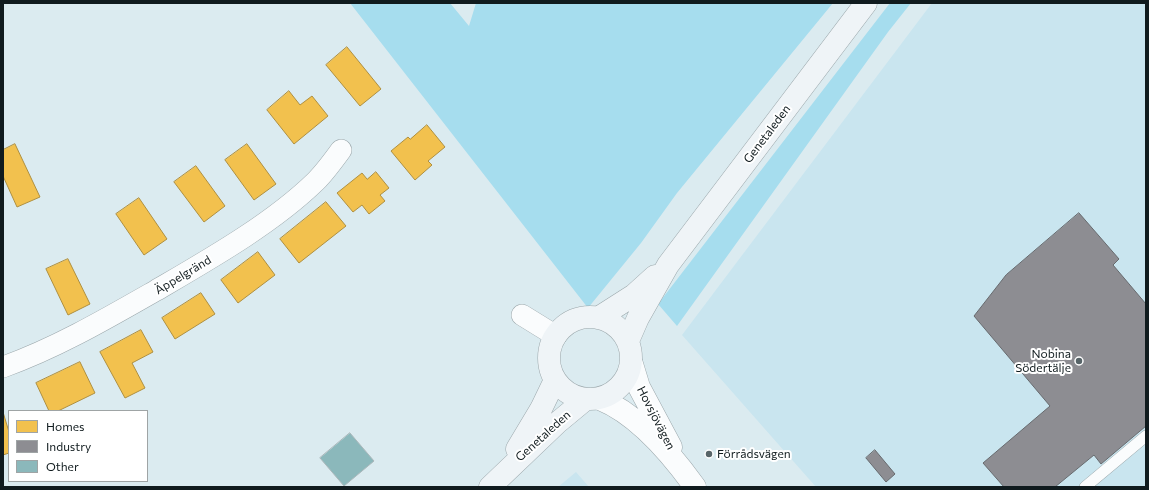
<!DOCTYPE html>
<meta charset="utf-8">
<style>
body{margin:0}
#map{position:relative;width:1149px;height:490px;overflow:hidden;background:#dbebf0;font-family:Commissioner,sans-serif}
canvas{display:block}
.frame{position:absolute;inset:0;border:4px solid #101b1e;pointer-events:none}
.legend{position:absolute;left:8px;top:410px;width:140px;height:72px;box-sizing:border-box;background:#fff;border:1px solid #9fa4a5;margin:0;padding:5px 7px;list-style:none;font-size:12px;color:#101b1e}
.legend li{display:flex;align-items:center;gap:8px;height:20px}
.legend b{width:20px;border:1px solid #9fa4a5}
</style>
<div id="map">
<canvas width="1149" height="490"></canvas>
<div class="frame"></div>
<ul class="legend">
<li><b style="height:11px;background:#f2c14e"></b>Homes</li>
<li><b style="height:11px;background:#8d8d92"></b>Industry</li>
<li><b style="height:11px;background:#8bb8bb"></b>Other</li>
</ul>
</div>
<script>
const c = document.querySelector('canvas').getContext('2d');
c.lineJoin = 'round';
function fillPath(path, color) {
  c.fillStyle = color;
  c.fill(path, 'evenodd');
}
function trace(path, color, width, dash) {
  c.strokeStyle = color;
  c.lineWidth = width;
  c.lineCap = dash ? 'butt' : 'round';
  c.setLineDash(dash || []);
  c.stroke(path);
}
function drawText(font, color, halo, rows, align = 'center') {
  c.font = font + ' Commissioner,sans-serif';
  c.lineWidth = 4;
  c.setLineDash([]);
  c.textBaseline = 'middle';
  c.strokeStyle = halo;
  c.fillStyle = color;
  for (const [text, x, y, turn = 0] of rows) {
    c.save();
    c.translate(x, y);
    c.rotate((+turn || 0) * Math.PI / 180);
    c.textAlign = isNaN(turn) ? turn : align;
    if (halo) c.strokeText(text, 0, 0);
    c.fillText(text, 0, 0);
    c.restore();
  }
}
const built = new Path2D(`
 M932,3H1145L1146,5V487H816L682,335Z
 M576,472L589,487H558Z`);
const green = new Path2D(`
 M350,3H450L469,26L476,3H833L677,193L641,243L588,308Z
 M890,3H911L888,32L677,326L658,304Z`);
const homes = new Path2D(`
 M347,47L381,89L360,106L326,65Z
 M289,91L300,105L312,96L328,116L294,144L267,110Z
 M427,125L445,147L428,161L432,165L415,180L391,151L408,137L410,139Z
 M15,144L40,197L17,207L3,176V150Z
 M247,144L276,184L254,200L225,160Z
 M196,166L225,206L204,222L174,182Z
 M376,172L389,188L380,195L385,201L369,214L362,205L353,212L337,193L362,173L367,179Z
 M139,198L167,239L144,255L116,214Z
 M326,202L346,226L299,263L280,239Z
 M258,252L275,275L238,303L221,280Z
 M68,259L90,304L68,315L46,269Z
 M201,293L215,314L175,339L162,318Z
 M141,330L153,352L132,363L145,388L125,398L100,352Z
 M80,362L95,393L58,411H49L36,383Z
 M3,412L9,432V453L3,455Z`);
const industry = new Path2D(`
 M1079,213L1119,259L1113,265L1146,304V426L1101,464L1094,455L1055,487H1004L983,463L1050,406L974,316L1006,275Z
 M875,450L895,474L886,482L866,458Z`);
const building = new Path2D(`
 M350,433L374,461L344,486L320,458Z`);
const service = new Path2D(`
 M1085,487L1146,436`);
const minor = new Path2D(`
 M522,315L556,336
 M3,367C56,348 106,319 155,291C208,260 272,224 316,181C325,172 333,161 341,150`);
const tertiary = new Path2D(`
 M632,364L639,387L671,447
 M600,399C637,414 672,455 695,487`);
const secondary = new Path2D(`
 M549 358a41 41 0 1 1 82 0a41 41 0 1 1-82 0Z
 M598,318L634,295L655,276
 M628,341L638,318L668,265L866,3
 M517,449L541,409L555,380
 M490,487L557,423L586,399`);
const markers = [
 [1079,361,4,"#576468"],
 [709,454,4,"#576468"]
];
const streetNames = [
 ["Genetaleden",767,134,-53],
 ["Äppelgränd",183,275,-31],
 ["Hovsjövägen",656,418,63],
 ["Genetaleden",543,436,-42]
];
const poiNames = [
 ["Nobina",1071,354],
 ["Södertälje",1071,368],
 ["Förrådsvägen",717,454,"left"]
];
fillPath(built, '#c9e5ef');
fillPath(green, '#a6ddee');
fillPath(homes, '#f2c14e');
trace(homes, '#ae8f40', 1);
fillPath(industry, '#8d8d92');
trace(industry, '#686b6f', 1);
fillPath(building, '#8bb8bb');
trace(building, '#abb7ba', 1);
trace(service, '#9aa6aa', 12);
trace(minor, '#9aa6aa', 22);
trace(tertiary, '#9aa6aa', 23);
trace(secondary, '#9aa6aa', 23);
trace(service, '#fafcfd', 11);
trace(minor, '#fafcfd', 21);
trace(tertiary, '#fafcfd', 22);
trace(secondary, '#eff4f7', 22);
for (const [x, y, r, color] of markers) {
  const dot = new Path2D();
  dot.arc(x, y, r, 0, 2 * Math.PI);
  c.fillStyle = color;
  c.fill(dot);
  trace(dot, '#fff', 1.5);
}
drawText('12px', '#101b1e', '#fff', streetNames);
drawText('12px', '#101b1e', '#fff', poiNames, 'right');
</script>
